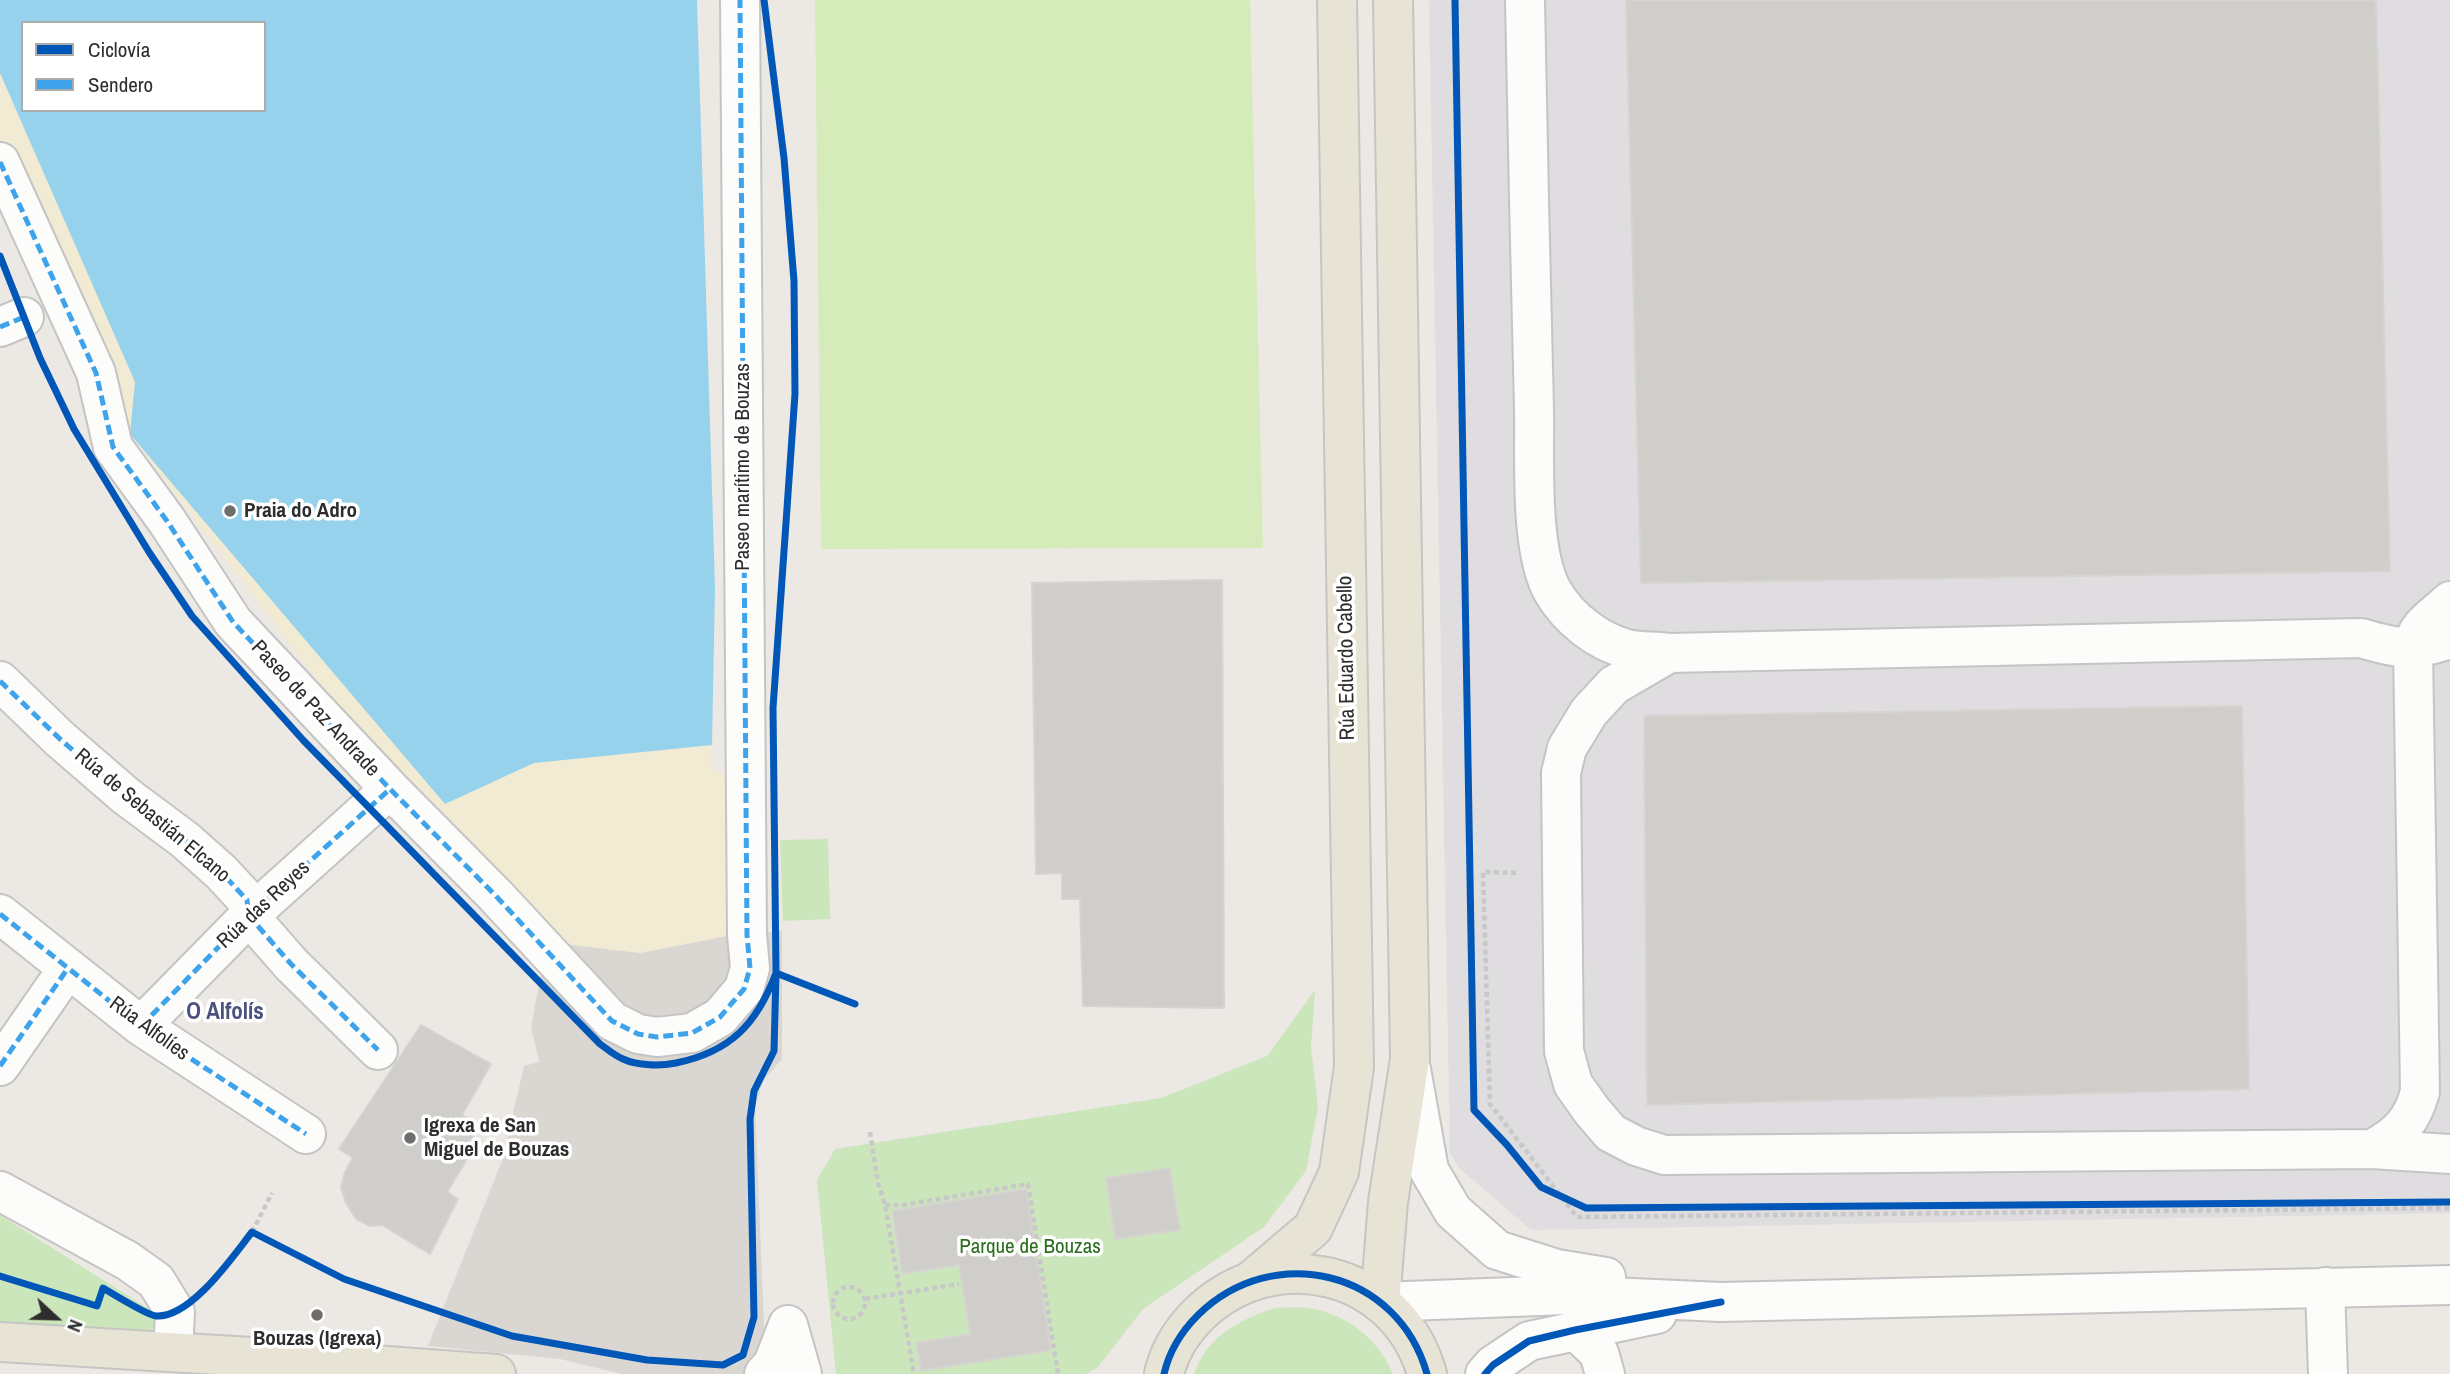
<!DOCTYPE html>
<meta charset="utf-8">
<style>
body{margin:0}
#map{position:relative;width:2450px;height:1374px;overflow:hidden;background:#ece8e4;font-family:"Archivo Narrow",sans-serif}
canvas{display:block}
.legend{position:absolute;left:21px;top:21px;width:245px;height:91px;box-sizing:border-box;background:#fff;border:2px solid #ababab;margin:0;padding:9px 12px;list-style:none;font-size:21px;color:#2d2d2d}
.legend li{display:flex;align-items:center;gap:14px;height:35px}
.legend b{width:35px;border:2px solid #ababab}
.north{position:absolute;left:21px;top:1283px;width:70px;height:70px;-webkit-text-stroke:5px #fff;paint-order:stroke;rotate:112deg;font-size:19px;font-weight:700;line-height:28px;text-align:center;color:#2d2d2d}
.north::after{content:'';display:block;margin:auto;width:24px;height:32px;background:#2d2d2d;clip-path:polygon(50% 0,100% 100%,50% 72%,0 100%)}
</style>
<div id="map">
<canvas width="2450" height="1374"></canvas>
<ul class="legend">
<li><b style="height:9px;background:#0057b8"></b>Ciclovía</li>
<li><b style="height:9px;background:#3ea3eb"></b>Sendero</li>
</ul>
<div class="north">N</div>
</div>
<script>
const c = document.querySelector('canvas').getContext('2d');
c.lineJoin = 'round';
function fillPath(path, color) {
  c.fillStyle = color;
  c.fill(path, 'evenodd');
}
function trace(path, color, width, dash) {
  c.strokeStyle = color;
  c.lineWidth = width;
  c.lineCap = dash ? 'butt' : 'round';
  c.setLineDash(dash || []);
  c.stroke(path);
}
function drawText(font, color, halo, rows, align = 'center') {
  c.font = font + ' "Archivo Narrow",sans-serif';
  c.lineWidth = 7;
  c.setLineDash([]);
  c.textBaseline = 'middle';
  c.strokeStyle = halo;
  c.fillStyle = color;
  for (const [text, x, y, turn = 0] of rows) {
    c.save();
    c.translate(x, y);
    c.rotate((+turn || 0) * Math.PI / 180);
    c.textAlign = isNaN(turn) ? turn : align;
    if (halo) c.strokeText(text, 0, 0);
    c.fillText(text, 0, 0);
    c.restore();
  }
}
const industrial = new Path2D(`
 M1429,0H2450V1213L1531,1230L1459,1168L1450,1153Z`);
const green = new Path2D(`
 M828,839L830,919L783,921L780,840Z
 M1315,990L1311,1047L1318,1107L1306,1171L1264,1227L1143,1309L1098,1367L1086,1374H836L817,1180L835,1149L1161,1098L1267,1056Z
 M0,1215L151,1310L157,1322L150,1333L0,1322Z
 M1275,1308C1286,1308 1298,1306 1309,1308C1346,1314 1379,1339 1393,1374H1194C1207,1336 1239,1320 1275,1308Z`);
const sand = new Path2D(`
 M0,0L23,23V110L715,588L711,767L727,777L728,936L640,953L547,942L436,836L130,434L55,264L0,148Z`);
const pitch = new Path2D(`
 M815,0H1250L1263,548L821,549Z`);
const plaza = new Path2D(`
 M782,931V1059L763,1081L755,1108L765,1348L752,1374H622L560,1359L428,1346L502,1161L524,1066L539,1062L531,1027L547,942L640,953L728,936Z`);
const water = new Path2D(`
 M0,0H697L715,588L712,745L534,763L445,804L130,434L135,382L0,73ZM23,23H264V110H23Z`);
const building = new Path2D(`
 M1626,0H2376L2390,571L1641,583Z
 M1222,580L1224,1008L1083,1006L1080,899H1062V873L1036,874L1032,583Z
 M2242,706L2249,1089L1647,1105L1644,716Z
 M421,1025L491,1064L462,1115L479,1126L464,1152L470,1154L447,1192L458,1199L430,1254L382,1225L370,1226L356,1219L346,1203L341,1187L345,1172L353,1158L339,1149Z
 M1170,1168L1180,1230L1115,1239L1106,1178Z
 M1026,1189L1051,1350L921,1371L916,1343L970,1334L959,1265L902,1274L892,1211Z`);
const path = new Path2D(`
 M1516,873L1483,872L1490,1104L1577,1217L2450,1208
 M870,1132L878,1183L885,1205L914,1374
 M885,1205H903L1028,1184L1058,1374
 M252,1232L272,1193
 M0,1276L97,1306L102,1289
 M833 1303a16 16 0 1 1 32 0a16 16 0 1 1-32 0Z
 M865,1299L959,1284`);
const minor = new Path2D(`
 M1525,0C1528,136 1530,273 1534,409C1535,458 1529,551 1553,592C1569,619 1597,641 1627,649C1640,652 1656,651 1669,653L2361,638C2398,649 2414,652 2450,639
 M0,162L96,373L113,447L167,521L233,622L390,789L495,895L612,1021L638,1034L657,1037L692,1033L720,1017L744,989L750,968L747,935L740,0
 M0,327L24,317
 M1669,653L1614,685L1589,712L1567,748L1561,773L1564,1051L1573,1084L1592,1111L1611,1133L1636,1146L1664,1155L2372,1149L2450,1154
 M0,681L60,739L126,796L185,840L221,872L247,900L249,916L291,964L378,1050
 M0,914L141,1026L306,1134
 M141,1026L249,916L390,789
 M0,1066L68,968
 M1411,1069L1429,1170L1453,1211L1497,1250L1557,1269L1606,1277
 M2372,1149C2399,1135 2412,1121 2420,1092L2413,648C2415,625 2435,616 2450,601
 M0,1191L128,1261L156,1281L175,1312L173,1352
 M2325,1287L2328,1374
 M1380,1302L1566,1295L1721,1302L2450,1285
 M788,1325L802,1374
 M1575,1330L1599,1353L1605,1374
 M764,1374L773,1364L788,1325
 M1485,1374L1493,1365L1529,1341L1657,1314`);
const major = new Path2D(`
 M1252,1280L1313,1228L1339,1172L1354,1067L1337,0
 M1380,1302L1388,1202L1410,1059L1393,0
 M0,1342L319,1361L496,1374
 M1164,1374C1169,1352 1182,1331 1198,1315C1273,1241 1398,1270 1427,1374`);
const quiet = new Path2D(`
 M0,162L96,373L113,447L167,521L233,622L390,789L495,895L612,1021L638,1034L657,1037L692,1033L720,1017L744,989L750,968L747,935L740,0
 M0,327L24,317
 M0,681L60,739L126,796L185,840L221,872L247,900L249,916L291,964L378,1050
 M0,914L141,1026L306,1134
 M141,1026L249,916L390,789
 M0,1066L68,968`);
const cycleway = new Path2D(`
 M1455,0L1474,1110L1507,1145L1541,1187L1586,1208L2450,1202
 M0,256L40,358L74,429L149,552L192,616L303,740L600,1044C607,1049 615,1056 623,1059C638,1066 661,1066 676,1063C730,1052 757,1024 776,973L773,708L795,394L794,281L784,158L764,0
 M0,1276L97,1306L103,1288C113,1294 147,1315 156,1316C191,1318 233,1256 252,1232L344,1279L512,1336L647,1360L723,1365L743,1355L754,1317L750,1119L754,1091L774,1051L776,973L855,1004
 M1164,1374C1169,1352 1182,1331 1198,1315C1273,1241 1398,1270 1427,1374
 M1485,1374L1493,1365L1529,1341L1575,1330L1721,1302`);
const markers = [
 [230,511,7,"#706e6d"],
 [410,1138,7,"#706e6d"],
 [317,1315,7,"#706e6d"]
];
const streetNames = [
 ["Paseo marítimo de Bouzas",743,467,-90],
 ["Rúa Eduardo Cabello",1347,658,-91],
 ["Paseo de Paz Andrade",315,709,47],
 ["Rúa de Sebastián Elcano",152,816,40],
 ["Rúa das Reyes",264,905,-43],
 ["Rúa Alfolíes",149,1029,36]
];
const poiNames = [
 ["Praia do Adro",244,511],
 ["Igrexa de San",424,1126],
 ["Miguel de Bouzas",424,1150],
 ["Bouzas (Igrexa)",317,1339,"center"]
];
const parkNames = [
 ["Parque de Bouzas",1030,1247]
];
const neighbourhoodNames = [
 ["O Alfolís",225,1013]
];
fillPath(industrial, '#dfdddf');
fillPath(green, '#cce6bc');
fillPath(sand, '#f0ebd2');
fillPath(pitch, '#d6ebba');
fillPath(plaza, '#dad6d2');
fillPath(water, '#97d2ed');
fillPath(building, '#d0cecb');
trace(building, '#d6d4d0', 2);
trace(minor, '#c5c4c4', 42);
trace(major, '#c6c5c3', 42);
trace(path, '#c8c8c8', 4.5, [5, 3.5]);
trace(minor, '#fcfcfb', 38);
trace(major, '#e8e4d5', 38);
trace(quiet, '#3ea3eb', 5, [10, 5]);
trace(cycleway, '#0057b8', 7);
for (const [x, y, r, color] of markers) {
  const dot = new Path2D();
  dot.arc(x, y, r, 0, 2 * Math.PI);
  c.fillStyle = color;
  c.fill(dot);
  trace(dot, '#fff', 2.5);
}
drawText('21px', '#2d2d2d', '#fff', streetNames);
drawText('bold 21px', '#2d2d2d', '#fff', poiNames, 'left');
drawText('21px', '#276d1a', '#fff', parkNames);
drawText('bold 23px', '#4c527f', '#fff', neighbourhoodNames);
</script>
